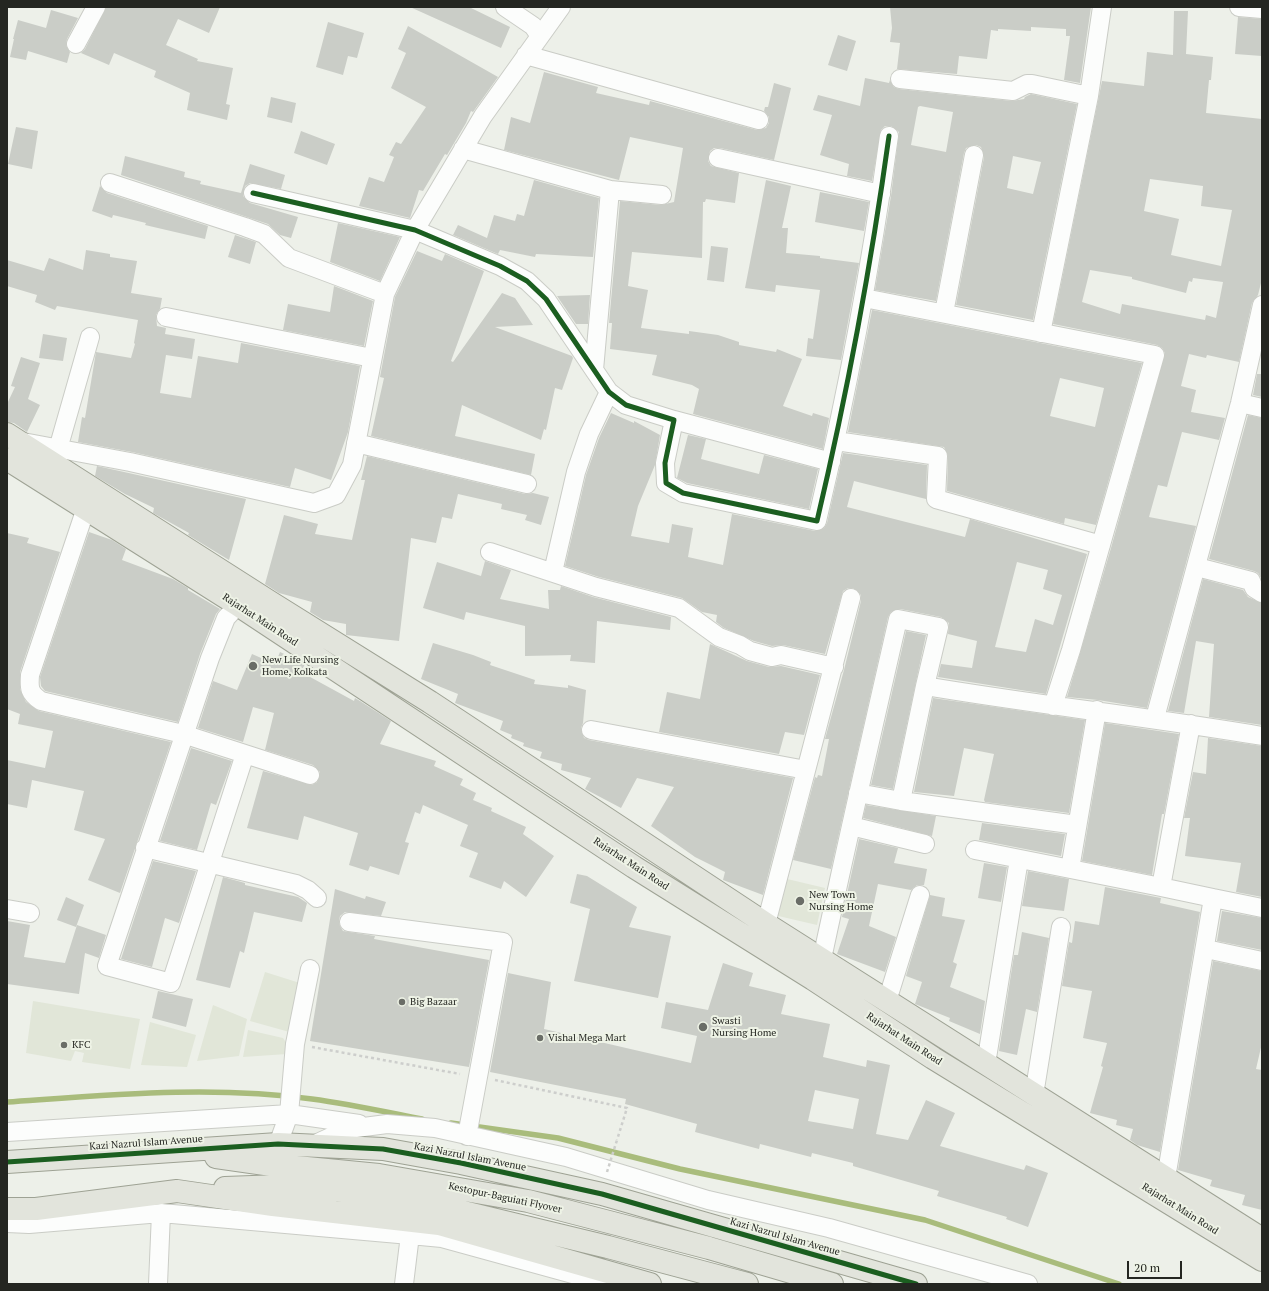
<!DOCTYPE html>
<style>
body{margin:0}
#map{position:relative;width:1269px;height:1291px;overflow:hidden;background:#edf0e9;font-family:"PT Serif",serif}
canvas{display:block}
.frame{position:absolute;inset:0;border:8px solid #242621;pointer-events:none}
.scale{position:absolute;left:1127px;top:1261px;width:55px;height:18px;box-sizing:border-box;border:2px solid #242621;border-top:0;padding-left:5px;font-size:12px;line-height:14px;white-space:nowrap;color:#242621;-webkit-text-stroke:3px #eef3e6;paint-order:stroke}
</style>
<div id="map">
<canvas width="1269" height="1291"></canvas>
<div class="frame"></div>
<div class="scale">20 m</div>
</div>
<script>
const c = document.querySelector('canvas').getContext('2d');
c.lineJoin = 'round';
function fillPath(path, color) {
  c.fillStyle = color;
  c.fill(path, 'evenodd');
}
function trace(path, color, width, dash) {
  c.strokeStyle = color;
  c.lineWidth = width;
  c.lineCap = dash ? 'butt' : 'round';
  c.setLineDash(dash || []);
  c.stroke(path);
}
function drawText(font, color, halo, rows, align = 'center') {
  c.font = font + ' "PT Serif",serif';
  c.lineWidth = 4;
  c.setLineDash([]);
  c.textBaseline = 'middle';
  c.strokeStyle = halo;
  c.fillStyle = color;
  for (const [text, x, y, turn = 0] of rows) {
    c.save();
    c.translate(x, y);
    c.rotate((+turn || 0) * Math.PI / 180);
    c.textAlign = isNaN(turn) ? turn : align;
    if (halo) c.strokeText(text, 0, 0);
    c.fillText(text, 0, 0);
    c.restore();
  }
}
const built = new Path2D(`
 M783,878L825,888L817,925L774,915Z
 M265,972L303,984L293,1033L250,1021Z
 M33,1001L140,1019L130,1069L82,1062L84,1053L75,1051L71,1061L26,1053Z
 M213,1005L247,1019L239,1056L197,1061Z
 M150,1022L196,1035L187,1067L141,1065Z
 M248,1030L283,1038L290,1048L287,1054L243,1057Z`);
const stream = new Path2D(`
 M7,1102C108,1095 211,1085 312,1099C349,1104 386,1112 422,1119
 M451,1123L558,1138L680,1169L925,1220L1119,1284`);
const building = new Path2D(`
 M106,7H220L209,33L178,19L166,45L198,59L197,61L233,68L226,104L230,105L227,120L187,110L190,93L154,77L156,71L114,53L109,65L81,53L85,49Z
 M410,7H469L510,27L501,48Z
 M890,7H1091L1080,83L1064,80L1070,36H1066V29L1031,27V31L998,29V31L991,30L987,59L959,56L957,74L897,69L900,43L890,42L892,28Z
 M51,10L78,18L67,39L66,45L70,52L67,63L28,51L26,60L10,57L14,39H13L18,20L46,28Z
 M1174,11H1188L1186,54L1213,57L1211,80H1209L1206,113L1262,119V279L1258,295L1252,303L1239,362L1207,355L1206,358L1189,354L1181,386L1196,390L1191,412L1225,418L1219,440L1182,432L1167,487L1158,485L1149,517L1196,526L1147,708L1098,700L1067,697L1111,548L1165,353L1162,348L1157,345L1053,324L1102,81L1144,86L1147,52L1173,55ZM1150,179L1203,186L1201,206L1232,210L1221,266L1171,255L1179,219L1144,211ZM1090,270L1132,277V279L1186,293L1189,281L1192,282L1193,278L1223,282L1216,318L1206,315L1205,320L1122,304L1120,314L1082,302Z
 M1238,17L1262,19V56L1235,54Z
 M328,22L364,33L357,58L348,56L343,75L316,67Z
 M408,26L498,77L473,112L471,111L466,123L447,155L445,154L423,191L419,190L410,218L359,206L369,177L384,182L394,157L389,155L396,142L401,144L426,107L391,88L406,53L398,49Z
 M838,35L856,41L847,71L828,65Z
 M544,72L598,87L596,93L649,105L650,101L757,130L766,128L769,123V117L764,111L765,107H768L774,83L791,88L774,160L720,148H714L710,151L708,161L711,166L739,173L735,203L706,199L705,202H703L702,258L632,252L628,286L648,290L641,328L689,334V331L718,335L739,342V345L776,352L777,349L802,359L783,406L812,416L813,413L829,418L823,449L693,414L699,389L692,385L652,375L657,355L610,349L612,323H609L620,201L661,205L674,202L683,148L630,137L619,180L504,150L511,117L530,123Z
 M865,78L889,83L890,80L894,87L899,89L1012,101L1024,99L1025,97L1031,94L1077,104L1033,320L956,305L984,157L981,147L976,145L966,148L964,153L936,301L875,290L891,196L899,132L891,126H885L881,130L872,181L847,176L849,164L820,155L832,115L813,110L818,95L860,106ZM920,106L953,112L946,152L911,145L918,107ZM1013,156L1041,162L1033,194L1007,188Z
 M271,97L296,103L292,123L267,117Z
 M16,127L38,131L32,169L8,164Z
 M301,131L335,144L327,165L294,153Z
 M125,156L185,172L184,177L201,181L200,184L241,193L250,164L285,175L281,189L250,183L245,186L243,196L250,203L298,217L291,238L280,235L268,224L121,175Z
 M534,180L599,198L593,257L536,254L535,257L500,250L498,254L453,235L458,225L487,238L494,215L515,221L517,214L524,216Z
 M766,180L791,186L782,228H788L786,253L820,256V258L859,263L841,360L806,356L808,338L813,339L820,290L776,285L775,292L745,288Z
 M100,186L107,193L208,226L205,239L145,225L146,223L113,215L112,218L92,211Z
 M820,192L869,202L864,231L815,222Z
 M338,223L400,237L380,281L330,262Z
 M235,235L256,242L250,264L228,257Z
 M711,246L728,248L724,282L707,280Z
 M86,250L110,254V257L137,261L131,293L162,298L160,309L156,315L157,326L166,328L165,334L195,339L192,359L166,355L160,393L191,398L198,356L238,363L241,343L360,366L348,432L331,480L295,468L290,487L132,452L78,442L82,417L85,418L96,352L131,358L135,344L134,343L138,320L57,306L55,310L35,302L37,295L7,286V260L44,271L49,258L83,270Z
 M417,251L442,261L445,254L484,271L451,361L453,362L502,293L515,298L533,325L495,327L572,356L573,358L562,390L555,388L546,430L544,429L541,440L462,405L455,436L535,454L531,475L371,436L384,378L380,377L395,297Z
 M334,286L373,301L364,346L283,330L288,304L330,312Z
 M590,295L588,324H576L557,296Z
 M872,310L1142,363L1096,525L1065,518L1064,524L947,491L948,456L944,447L848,432ZM1060,378L1104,388L1095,427L1050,416Z
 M43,334L67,338L63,361L39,358Z
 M21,357L40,363L28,399L40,405L27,432L14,423L7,422V404L15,387L11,386Z
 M1257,374H1262V397L1253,395Z
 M611,413L634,423V421L660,435L655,465L638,506L631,536L669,543L672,524L693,528L688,557L723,565L732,514L815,531L824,528L827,523L843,453L927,465L926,499L854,481L847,507L965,537L970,519L1087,554L1046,694L938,677L941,664L972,668L977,641L948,634L949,623L941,617L900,609L891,612L888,617L831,869L793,860L815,777L817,778L818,775L822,776L829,739H825L844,670L861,601V595L853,588H848L843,591L825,654L783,645L772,646L754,641L724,628L716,622L717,615L702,612L682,598L599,577L565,566L586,475L599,438ZM1017,562L1048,570L1043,589L1062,595L1053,625L1035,619L1026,652L995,647Z
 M1248,415L1262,418V580L1258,573L1254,571L1209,559Z
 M688,435L706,439L701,459L759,474L764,455L818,469L809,509L687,483L677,478Z
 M367,456L525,494L533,493L549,497L541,525L525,520L527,515L501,509L502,504L458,494L452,519L442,517L436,543L411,538L399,641L346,635V624L323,620L310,612L312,602L279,593L265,584L284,515L318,524L315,534L352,540L365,480H361Z
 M97,466L246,499L229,560L188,535L189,533L153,513L154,508L125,494L95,476Z
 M89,532L112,540L126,549L122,560L173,579L188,588V590L220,609L216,614L200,654L178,722L45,691L41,686L40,677Z
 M7,533L29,538L27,543L60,552L20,672V689L26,702L39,711L171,742L120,893L88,880L105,839L74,830L84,791L32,780L27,808L7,804V760L45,768L53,731L18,724L20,714L7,709Z
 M485,561L511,570L500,599L549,609L548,590H560L561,586L593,597L671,617L670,630L597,621L595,663L570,661L571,655L525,656V626L466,612L464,620L423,608L437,562L481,576Z
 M1203,579L1243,590L1248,597L1262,603V725L1209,717L1214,644L1196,641L1184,713L1168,711Z
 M906,631L926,635L893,789L871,785Z
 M433,643L473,655L491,662L490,665L535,680L534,684L568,688V685L586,690L583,723L581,728L584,738L589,740L793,778L763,895L723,880L725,872L695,857L651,826L674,787L637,778L621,808L585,789L591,778L561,770L562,764L540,758L542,752L523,746L524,743L511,738L512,735L500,730L503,721L455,703L458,694L421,679Z
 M710,644L747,661L769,667L781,666L820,675L804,735L785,732L779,754L659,732L667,692L700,699Z
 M280,652L305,664L301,672L354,701L355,698L360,701L391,721L380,744L436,761L434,766L463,779L460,785L476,793L473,800L492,808L491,811L526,827L523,834L554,856L526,897L504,881L501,889L469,877L478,853L460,846L468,825L423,805L420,814L415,812L405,842L409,843L399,875L370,866L368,871L349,865L358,833L304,816L298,840L247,828L263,771L312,785L317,782L320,772L313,765L265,750L274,713L253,707L243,742L198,728L213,681L237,690L252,654L275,664Z
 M933,698L1085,720L1069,813L985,802L984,800L994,754L964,748L954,796L914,792Z
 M1105,723L1179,734L1164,814H1162L1152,875L1082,861Z
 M1208,738L1262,746V897L1236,892L1241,863L1185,856L1190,818H1184L1193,772L1206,774Z
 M191,748L232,761L216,805L211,803L197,850L160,841Z
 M866,805L936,816L932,836L863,818Z
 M982,823L1065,834L1061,856L979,840Z
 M859,839L898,848L894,863L927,869L924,885H917L911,890L878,884L869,926L896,937L885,972L837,954L849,919L842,917Z
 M153,861L196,871L179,923L165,918L152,967L121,959Z
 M984,863L1007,867L1001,902L978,898Z
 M1028,871L1069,879L1064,911L1022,906Z
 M577,874L587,876L637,907L629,927L671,936L658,998L574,981L590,909L570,903Z
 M223,877L245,883V885L298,897L307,903L302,922L254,912L244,953L240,951L230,988L196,980Z
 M1105,887L1161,898L1160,903L1200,912L1160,1152L1137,1145L1130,1140L1133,1129L1116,1125L1117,1120L1090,1113L1103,1067L1101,1066L1107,1043L1083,1038L1092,991L1062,986L1069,942L1072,943L1075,921L1099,925Z
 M335,889L365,899L366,896L386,902L381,916L345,912L340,916L339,921L340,926L343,931L375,936L374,939L489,960L469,1067L310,1041Z
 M930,895L945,898L942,916L965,920L953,962L957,964L950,987L985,1001L980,1034L949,1021L950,1018L915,1004L922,982L906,976Z
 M66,897L84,905L76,927L57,920Z
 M1222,911L1262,918V950L1217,941Z
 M7,921L30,925L24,957L65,963L77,925L106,935L99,958L85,953L79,994L7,984Z
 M1022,932L1049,938L1037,1012L1026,1009L1017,1055L999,1051L1014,955H1018Z
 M1213,961L1262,971V1043L1256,1069L1262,1070V1210L1242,1205L1245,1195L1210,1186L1212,1180L1178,1170Z
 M723,963L753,973L749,986L786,995L781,1014L830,1024L823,1057L866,1067L867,1060L890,1065L876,1134L908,1140L926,1100L955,1113L940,1146L1024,1170L1026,1165L1048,1173L1028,1227L1006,1219L1007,1217L937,1196L939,1191L853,1166V1163L812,1153L811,1157L760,1144L759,1149L695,1132L697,1124L625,1104L626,1099L490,1072L508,973L551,982L544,1029L691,1063L697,1036L661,1028L666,1002L708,1010ZM815,1090L859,1099L853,1129L808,1121Z
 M158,991L193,999L186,1027L152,1018Z`);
const path = new Path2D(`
 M312,1047L460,1074
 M495,1080L627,1108L617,1140`);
const minor = new Path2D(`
 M505,7L533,26L540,36
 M1239,7L1262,9
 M76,44L96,7
 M526,55L759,120
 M900,79L1013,91L1027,84H1032L1089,96
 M463,149L610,190L662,195
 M718,158L881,194
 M110,183L245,227L264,234L289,258L385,294
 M253,193L415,230L500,266L527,281L546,299L609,392L626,405L674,420L665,463L666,483L683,493L817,521C847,394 871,266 889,136
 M864,298L1155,355L1071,650L1053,706
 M944,313L974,155
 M166,317L372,358
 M1041,333L1089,96L1102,7
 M594,370L610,190
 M1240,403L1262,408
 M674,420L831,462
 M836,441L938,456L936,499L1101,545
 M23,442L130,462L314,503L336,495L352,465L385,294L415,230L483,116L561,7
 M356,443L527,484
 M58,449L90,337
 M86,508L30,675C29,688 29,693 41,701L183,734L310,775
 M490,552L596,587L679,608L719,637L740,645L750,651L772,657L781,655L834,667
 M1197,567L1251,581L1254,588L1262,593
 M553,572L576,472L589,434L609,392
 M238,605L226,618L210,658L107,966L171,983L245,754
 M925,686C1037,705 1150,717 1262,736
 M1155,718L1240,403L1262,305
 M591,730L806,770
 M901,801L1077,825
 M851,826L925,844
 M145,848L296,884L308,890L317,898
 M975,850L1161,887
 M1070,869L1097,710
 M1213,898L1262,908
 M7,909L30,913
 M349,922L503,942L467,1136
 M761,936L766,924L851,598
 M1206,949L1262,961
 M822,959C846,846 872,732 898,619L939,627L925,686L901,801L858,793
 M887,1001L920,895
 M986,1064L1019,859
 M1034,1095L1061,927
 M7,1132L289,1114L359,1124
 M278,1144L289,1114L295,1044L310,969
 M311,1146L348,1129L387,1124L435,1128L566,1157L708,1200L829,1228L1028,1284
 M1166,1178L1213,898L1161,887L1191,724
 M7,1223L29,1224L161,1213L410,1235L442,1238L609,1284
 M158,1284L161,1213
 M404,1284L410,1235`);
const major = new Path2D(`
 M7,434L270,602L430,702L766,924L1262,1239
 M7,459L238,605L634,867L813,979L933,1058L1262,1260
 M216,1157L265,1164L379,1175L528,1201L709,1248L832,1284
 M7,1162L278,1144L383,1149L461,1163L602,1194L916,1284
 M225,1188L280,1186L337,1190L434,1205L608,1247L747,1284
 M7,1209H36L177,1191L273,1205L439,1224L650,1284`);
const pathBridge = new Path2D(`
 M607,1172L617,1140`);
const cycleway = new Path2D(`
 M253,193L415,230L500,266L527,281L546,299L609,392L626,405L674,420L665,463L666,483L683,493L817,521C847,394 871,266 889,136
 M7,1162L278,1144L383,1149L461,1163L602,1194L916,1284`);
const markers = [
 [253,666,5,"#6a6d67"],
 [800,901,5,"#6a6d67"],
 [402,1002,4,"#6a6d67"],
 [703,1027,5,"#6a6d67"],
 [540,1038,4,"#6a6d67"],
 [64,1045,4,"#6a6d67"]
];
const streetNames = [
 ["Rajarhat Main Road",260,620,33],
 ["Rajarhat Main Road",631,864,33],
 ["Rajarhat Main Road",904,1039,33],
 ["Kazi Nazrul Islam Avenue",146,1143,-4],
 ["Kazi Nazrul Islam Avenue",470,1157,11],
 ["Kestopur-Baguiati Flyover",505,1198,12],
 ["Rajarhat Main Road",1180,1209,32],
 ["Kazi Nazrul Islam Avenue",785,1237,16]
];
const poiNames = [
 ["New Life Nursing",262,660],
 ["Home, Kolkata",262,672],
 ["New Town",809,895],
 ["Nursing Home",809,907],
 ["Big Bazaar",410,1002],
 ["Swasti",712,1021],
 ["Nursing Home",712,1033],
 ["Vishal Mega Mart",548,1038],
 ["KFC",72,1045]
];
fillPath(built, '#e1e6d8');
trace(stream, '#a9bc7c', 5.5);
fillPath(building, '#cacdc7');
trace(minor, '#caccc6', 20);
trace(major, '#9ea294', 24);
trace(path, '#cdcecc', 2.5, [3, 3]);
trace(minor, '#fcfdfc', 18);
trace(major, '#e2e4dc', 22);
trace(pathBridge, '#cdcecc', 2.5, [3, 3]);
trace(cycleway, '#1b5e20', 5);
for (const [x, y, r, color] of markers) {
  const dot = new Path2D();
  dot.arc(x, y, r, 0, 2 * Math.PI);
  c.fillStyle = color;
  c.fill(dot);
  trace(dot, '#eef3e6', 1.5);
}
drawText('10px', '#242621', '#eef3e6', streetNames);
drawText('10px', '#242621', '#eef3e6', poiNames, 'left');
</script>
